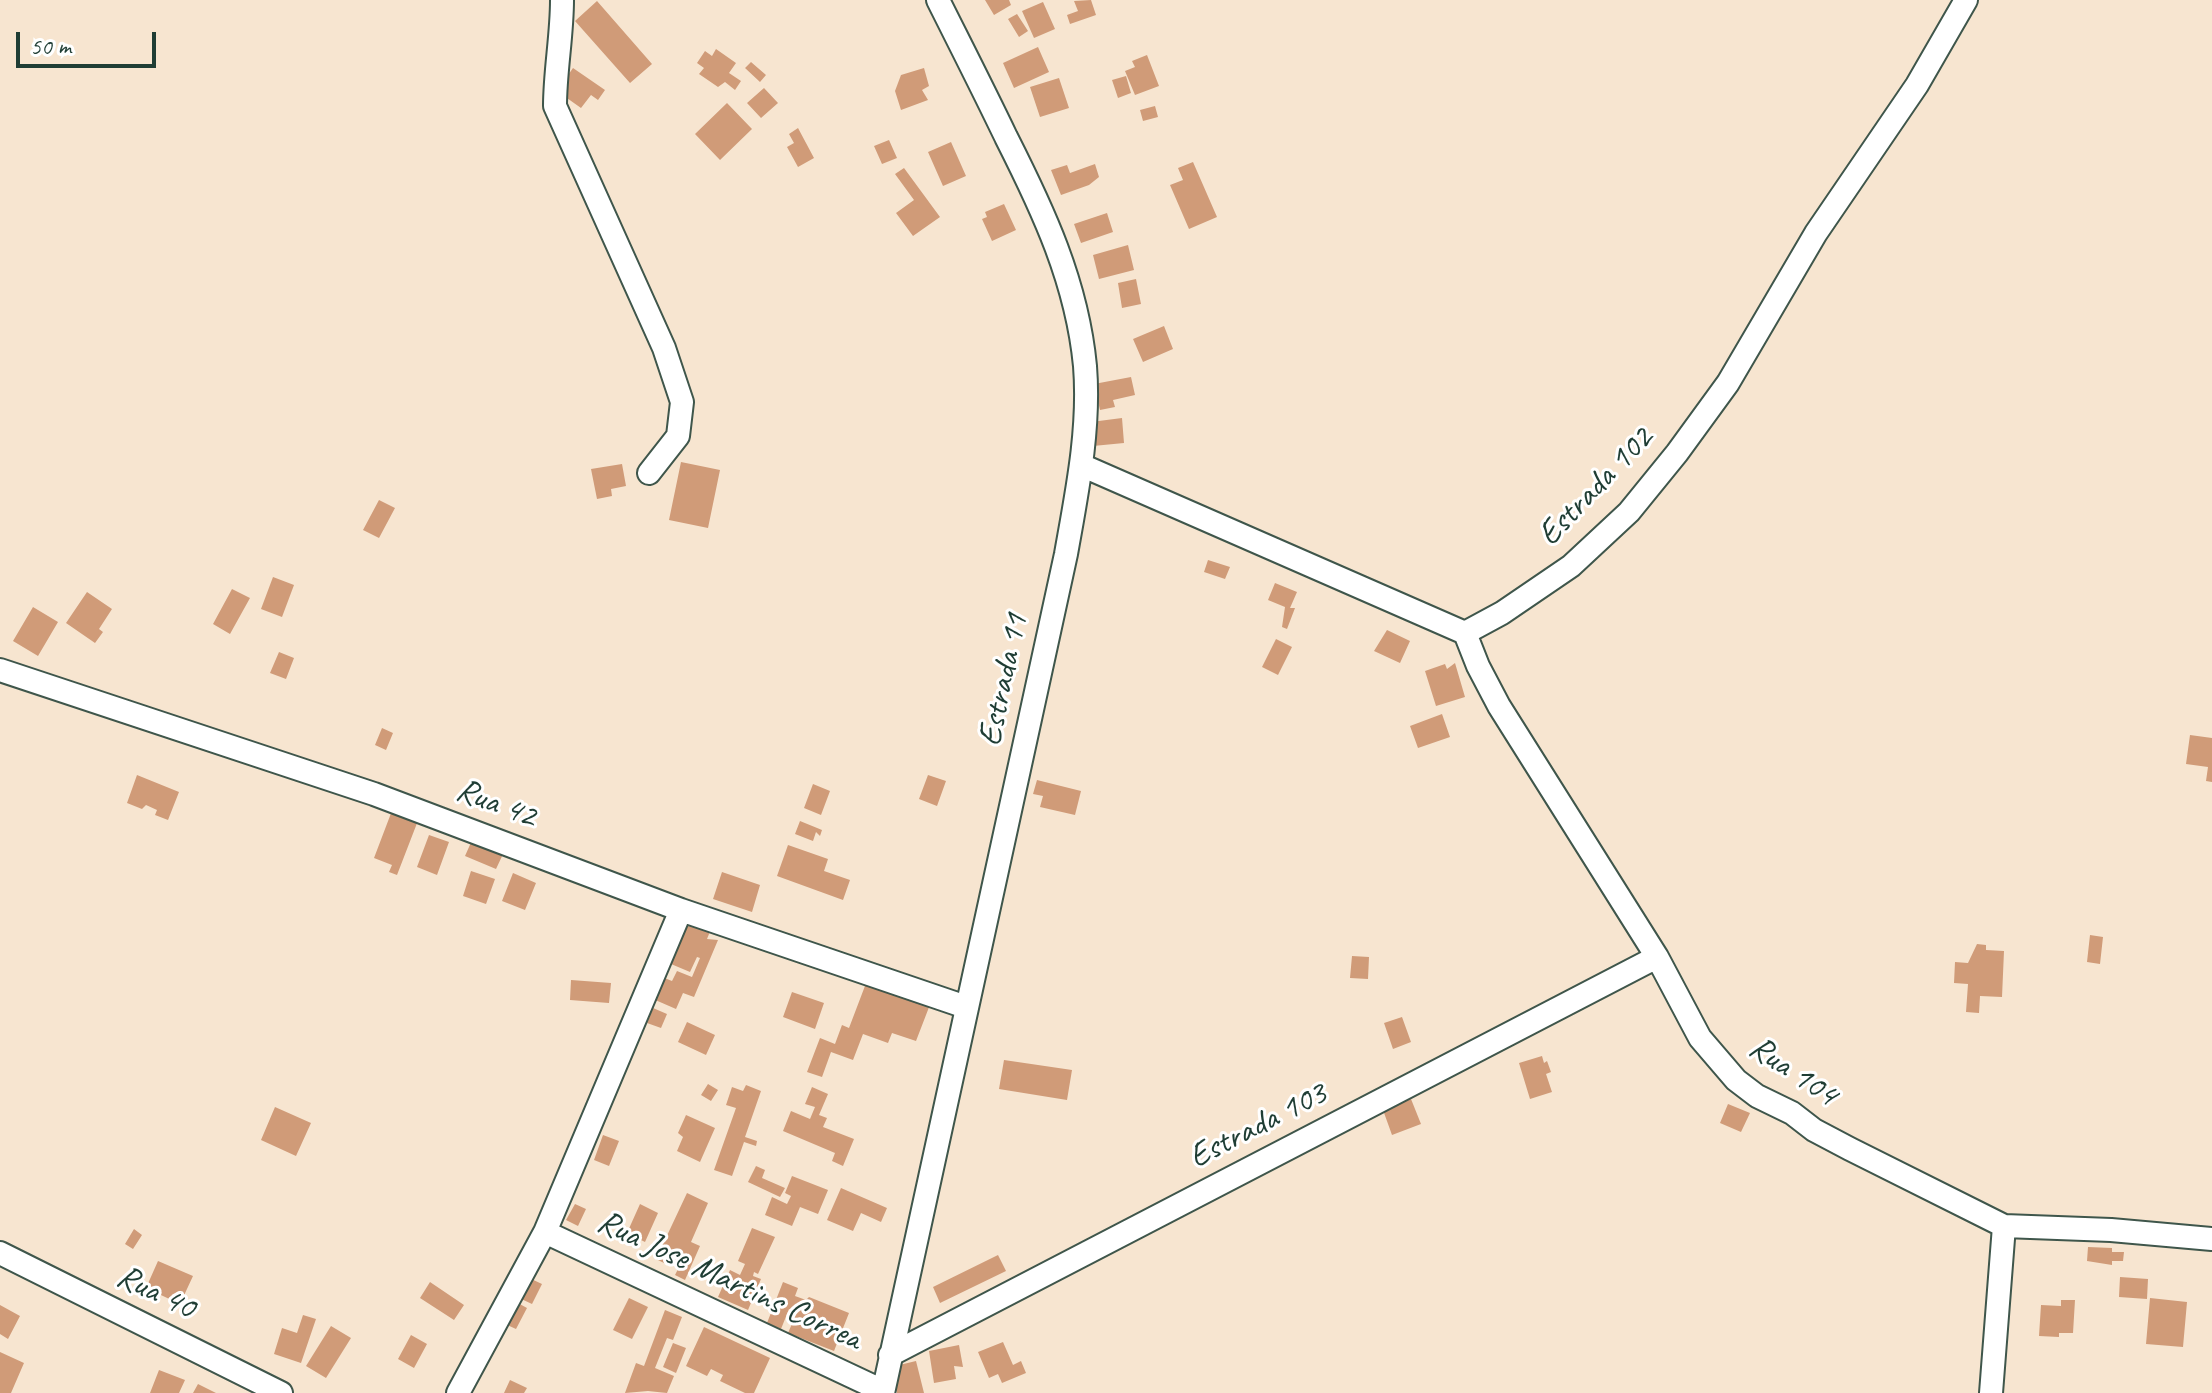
<!DOCTYPE html>
<style>
body{margin:0}
#map{position:relative;width:2212px;height:1393px;overflow:hidden;background:#f7e5d0;font-family:Caveat,sans-serif}
canvas{display:block}
.scale{position:absolute;left:16px;top:32px;width:140px;height:36px;box-sizing:border-box;border:4px solid #1f3d34;border-top:0;padding-left:10px;font-size:24px;line-height:28px;white-space:nowrap;color:#1f3d34;-webkit-text-stroke:6px #fff;paint-order:stroke}
</style>
<div id="map">
<canvas width="2212" height="1393"></canvas>
<div class="scale">50 m</div>
</div>
<script>
const c = document.querySelector('canvas').getContext('2d');
c.lineJoin = 'round';
function fillPath(path, color) {
  c.fillStyle = color;
  c.fill(path, 'evenodd');
}
function trace(path, color, width, dash) {
  c.strokeStyle = color;
  c.lineWidth = width;
  c.lineCap = dash ? 'butt' : 'round';
  c.setLineDash(dash || []);
  c.stroke(path);
}
function drawText(font, color, halo, rows, align = 'center') {
  c.font = font + ' Caveat,sans-serif';
  c.lineWidth = 6;
  c.setLineDash([]);
  c.textBaseline = 'middle';
  c.strokeStyle = halo;
  c.fillStyle = color;
  for (const [text, x, y, turn = 0] of rows) {
    c.save();
    c.translate(x, y);
    c.rotate((+turn || 0) * Math.PI / 180);
    c.textAlign = isNaN(turn) ? turn : align;
    if (halo) c.strokeText(text, 0, 0);
    c.fillText(text, 0, 0);
    c.restore();
  }
}
const building = new Path2D(`
 M985,0H1009L1011,5L994,15Z
 M1091,0L1096,15L1070,24L1067,15L1078,11L1074,1Z
 M597,1L652,64L630,83L575,21Z
 M1043,2L1055,29L1034,38L1022,11Z
 M1017,14L1028,31L1019,37L1008,19Z
 M1038,47L1049,72L1014,88L1003,63Z
 M716,49L736,63L729,73L741,81L735,90L725,82L718,87L699,74L704,68L697,63L705,51L712,56Z
 M1147,55L1159,86L1135,95L1125,71L1135,67L1132,61Z
 M751,62L766,75L760,82L745,68Z
 M573,68L605,90L598,100L591,95L581,108L557,91Z
 M924,68L929,86L922,90L928,100L901,110L895,91L901,75Z
 M1126,76L1131,93L1118,98L1112,80Z
 M1059,78L1069,108L1040,117L1030,87Z
 M764,88L778,103L761,118L747,103Z
 M727,103L752,129L720,160L695,134Z
 M1155,106L1158,117L1143,121L1140,110Z
 M798,128L814,158L798,167L787,147L794,143L789,134Z
 M889,140L897,158L882,164L874,146Z
 M951,142L966,176L943,186L928,152Z
 M1193,162L1217,217L1189,229L1170,185L1183,180L1178,168Z
 M1095,164L1099,177L1089,185L1061,195L1051,170L1067,165L1070,173Z
 M904,168L940,217L913,236L896,213L914,200L895,174Z
 M1004,204L1016,230L992,241L982,219L987,217L985,212Z
 M1107,213L1113,232L1081,243L1074,224Z
 M1128,245L1134,270L1099,279L1093,255Z
 M1136,279L1141,304L1122,308L1118,283Z
 M1164,326L1173,349L1143,362L1133,339Z
 M1131,377L1135,395L1113,400L1115,407L1100,410L1094,384Z
 M1122,418L1124,443L1093,446L1091,422Z
 M681,462L720,470L708,528L669,520Z
 M622,464L626,486L611,489L612,496L597,499L591,469Z
 M379,500L395,508L379,538L363,530Z
 M1208,560L1230,567L1225,579L1204,572Z
 M273,577L294,585L282,617L261,609Z
 M1275,583L1297,592L1290,608H1295L1287,629L1282,627L1285,607L1268,600Z
 M232,589L250,598L230,634L213,624Z
 M87,592L112,609L99,629L103,632L95,643L66,623Z
 M33,607L58,622L38,656L13,641Z
 M1387,630L1410,641L1400,663L1374,651Z
 M1276,639L1292,647L1278,675L1262,667Z
 M279,652L294,658L286,679L270,673Z
 M1455,663L1465,697L1436,706L1425,671L1445,664L1447,669Z
 M1442,714L1450,737L1418,748L1410,726Z
 M382,728L393,733L386,750L375,745Z
 M2190,735L2212,738V782L2206,781L2208,767L2186,764Z
 M137,775L179,792L168,820L155,815L157,810L146,805L142,809L127,803Z
 M928,775L946,781L937,806L919,799Z
 M1037,780L1081,791L1075,815L1040,807L1043,796L1033,794Z
 M813,784L830,791L821,815L804,808Z
 M393,808L419,818L397,875L389,872L392,865L374,858Z
 M800,821L822,830L820,836L816,832L813,841L795,834Z
 M429,835L449,842L437,875L417,867Z
 M473,838L504,852L496,869L465,856Z
 M788,845L828,859L824,871L850,880L843,900L777,876Z
 M471,871L495,879L486,904L463,896Z
 M722,872L760,885L752,912L713,899Z
 M513,873L536,883L525,910L502,901Z
 M689,920L711,929L707,939L718,940L694,997L683,993L676,1009L653,999L662,977L672,981L677,971L692,977L700,958L697,957L690,972L671,964Z
 M2090,935L2103,937L2100,964L2087,962Z
 M1977,944L1986,945V950L2004,951L2002,997L1980,996L1979,1013L1966,1012L1968,984L1954,983L1955,962L1968,963Z
 M1352,956L1369,957L1368,979L1350,978Z
 M868,978L931,1002L916,1041L892,1033L888,1043L863,1034L853,1060L831,1052L822,1077L807,1072L820,1038L835,1044L842,1025L849,1028Z
 M571,980L611,983L609,1003L570,1000Z
 M792,992L824,1003L815,1029L783,1017Z
 M653,1008L667,1014L661,1028L647,1023Z
 M1402,1017L1411,1042L1393,1049L1384,1023Z
 M687,1022L715,1035L706,1055L678,1042Z
 M1542,1056L1544,1063L1547,1061L1551,1072L1546,1074L1552,1092L1530,1099L1519,1063Z
 M1004,1060L1072,1070L1067,1100L999,1089Z
 M708,1084L718,1090L711,1101L701,1095Z
 M746,1085L761,1091L745,1137L757,1141L756,1146L744,1142L732,1176L714,1170L736,1108L726,1105L732,1087L743,1091Z
 M812,1087L828,1094L819,1115L827,1118L823,1127L854,1139L843,1166L832,1161L835,1153L783,1131L791,1111L810,1119L815,1107L805,1104Z
 M1411,1099L1421,1124L1392,1135L1383,1110Z
 M1728,1104L1750,1113L1741,1132L1720,1123Z
 M275,1107L311,1123L296,1156L261,1140Z
 M686,1115L715,1128L700,1162L677,1151L683,1137L678,1133Z
 M603,1135L619,1141L609,1166L594,1160Z
 M756,1166L765,1170L762,1178L785,1188L780,1197L748,1182Z
 M792,1176L828,1190L818,1214L800,1207L792,1226L765,1215L772,1197L787,1204L791,1196L785,1193Z
 M841,1188L887,1208L881,1222L861,1213L853,1231L827,1220Z
 M687,1193L708,1203L691,1242L700,1246L685,1280L675,1275L681,1263L669,1257L666,1264L656,1259Z
 M575,1204L586,1209L578,1226L566,1220Z
 M640,1204L658,1213L645,1242L627,1233Z
 M752,1228L775,1237L758,1274L754,1272L753,1276L761,1279L748,1310L718,1297L730,1270L740,1275L745,1264L738,1261Z
 M134,1229L142,1235L133,1249L125,1244Z
 M2088,1247L2112,1248V1252H2124L2123,1261H2112V1265L2087,1261Z
 M998,1255L1006,1271L940,1303L933,1287Z
 M158,1261L193,1276L180,1304L146,1288Z
 M527,1277L542,1284L532,1304L517,1297Z
 M2120,1277L2148,1279L2147,1299L2119,1297Z
 M430,1282L464,1305L454,1320L420,1298Z
 M783,1282L798,1288L795,1296L806,1300L809,1297L849,1313L834,1351L788,1333L797,1312L789,1309L781,1329L767,1323Z
 M629,1298L648,1307L632,1339L613,1330Z
 M2150,1298L2187,1302L2183,1347L2146,1344Z
 M2061,1300H2075L2073,1333H2059V1337L2039,1336L2041,1305L2061,1306Z
 M516,1302L527,1308L516,1329L505,1324Z
 M0,1305L20,1316L8,1339L0,1334Z
 M665,1310L682,1317L673,1340L667,1338L655,1368L674,1376L667,1393L648,1391L625,1393L636,1363L644,1366Z
 M303,1315L316,1319L301,1363L274,1354L282,1328L297,1333Z
 M331,1326L351,1338L326,1378L306,1366Z
 M704,1327L770,1358L754,1393H745L720,1381L723,1375L711,1369L707,1376L686,1366Z
 M411,1335L427,1344L414,1368L398,1359Z
 M1003,1342L1013,1365L1021,1361L1026,1373L1002,1383L998,1374L989,1378L978,1352Z
 M673,1343L686,1348L676,1373L663,1367Z
 M959,1345L963,1367L954,1366L956,1379L934,1383L929,1351Z
 M0,1352L24,1363L11,1393H0Z
 M916,1361L924,1393H897L891,1367Z
 M159,1370L185,1380L179,1393H150Z
 M510,1380L527,1388L524,1393H504Z
 M198,1384L216,1393H193Z`);
const minor = new Path2D(`
 M562,0C562,36 555,71 555,106L664,348L682,402L678,436L649,473
 M1081,465L1465,633
 M1465,633L1478,666L1499,706L1657,957L1700,1038L1736,1080L1757,1096L1792,1113L1814,1130L1850,1149L2004,1226L2111,1230L2212,1239
 M1465,633L1502,613L1571,566L1629,512L1677,453L1728,383L1816,233L1917,85L1966,0
 M0,670L374,794L681,910L966,1007
 M545,1232L883,1391
 M0,1253L281,1393
 M890,1355L1657,957
 M458,1393L545,1232L681,910
 M883,1393L1066,554C1077,492 1090,429 1085,366C1077,282 1043,210 1006,137C984,91 961,46 938,0
 M1991,1393L2004,1226`);
const streetNames = [
 ["Estrada 102",1596,487,-46],
 ["Estrada 11",1004,680,-78],
 ["Rua 42",496,804,21],
 ["Rua 104",1793,1072,34],
 ["Estrada 103",1258,1126,-27],
 ["Rua Jose Martins Correa",729,1281,25],
 ["Rua 40",156,1293,26]
];
fillPath(building, '#d09b78');
trace(minor, '#3f564b', 26);
trace(minor, '#fff', 22);
drawText('34px', '#1f3d34', '#fff', streetNames);
</script>
